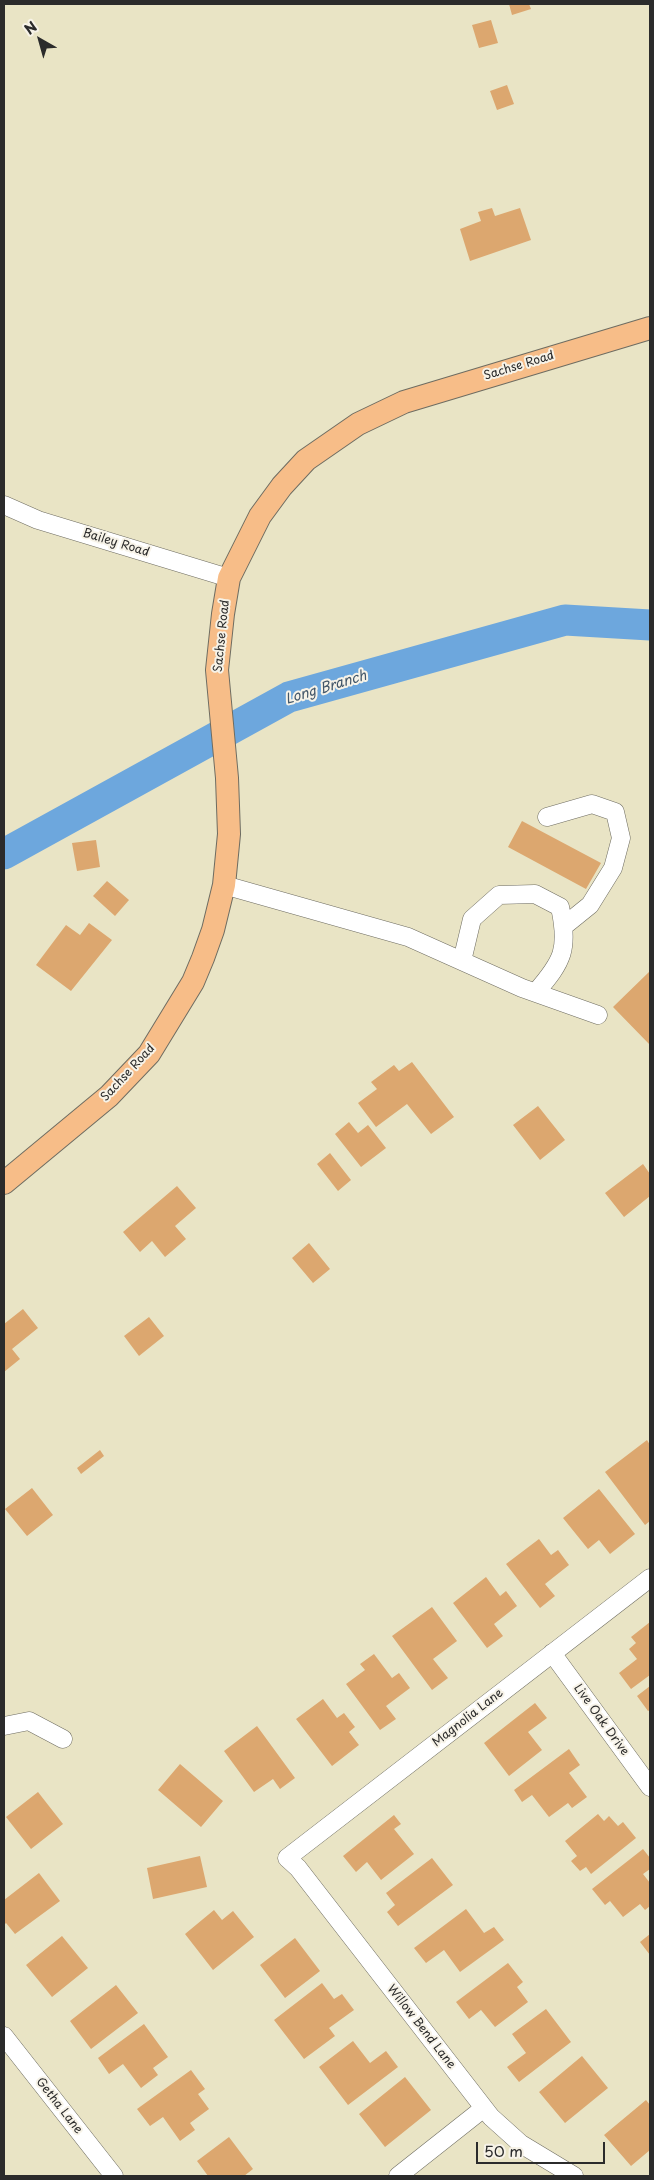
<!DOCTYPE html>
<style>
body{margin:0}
#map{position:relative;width:654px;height:2180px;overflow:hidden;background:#e9e4c5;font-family:"Playpen Sans",sans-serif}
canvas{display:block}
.frame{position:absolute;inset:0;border:5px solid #2b2b2b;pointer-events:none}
.north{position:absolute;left:15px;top:15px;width:50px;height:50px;-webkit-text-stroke:4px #f7f3e8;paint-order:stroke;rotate:322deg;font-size:14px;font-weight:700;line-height:20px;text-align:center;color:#2b2b2b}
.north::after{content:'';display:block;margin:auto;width:18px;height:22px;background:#2b2b2b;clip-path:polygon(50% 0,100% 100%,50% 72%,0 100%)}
.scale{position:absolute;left:476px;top:2142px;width:129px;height:22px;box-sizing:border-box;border:2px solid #2b2b2b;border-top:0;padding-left:6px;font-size:15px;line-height:18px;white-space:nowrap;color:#2b2b2b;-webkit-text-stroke:4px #f7f3e8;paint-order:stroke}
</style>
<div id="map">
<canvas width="654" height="2180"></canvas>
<div class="frame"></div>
<div class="north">N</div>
<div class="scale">50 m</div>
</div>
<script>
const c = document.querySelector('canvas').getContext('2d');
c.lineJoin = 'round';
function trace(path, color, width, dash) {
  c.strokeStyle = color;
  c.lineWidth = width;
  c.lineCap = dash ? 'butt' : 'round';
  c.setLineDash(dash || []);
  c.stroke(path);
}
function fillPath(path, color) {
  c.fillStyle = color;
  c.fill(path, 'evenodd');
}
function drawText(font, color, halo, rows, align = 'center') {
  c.font = font + ' "Playpen Sans",sans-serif';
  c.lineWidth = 4;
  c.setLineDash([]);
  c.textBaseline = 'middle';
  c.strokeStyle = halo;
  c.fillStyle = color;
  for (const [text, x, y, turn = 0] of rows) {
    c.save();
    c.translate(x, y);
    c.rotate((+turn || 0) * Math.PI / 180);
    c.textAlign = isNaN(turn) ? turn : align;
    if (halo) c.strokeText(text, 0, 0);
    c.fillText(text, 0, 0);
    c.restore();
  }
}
const river = new Path2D(`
 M4,854L289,697L565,620L650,625`);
const building = new Path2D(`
 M509,4H529L531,9L512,15Z
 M491,20L498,43L479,48L472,25Z
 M507,85L514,104L497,110L490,91Z
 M492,208L495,216L520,208L531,240L470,261L460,229L481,221L478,212Z
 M522,821L601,863L586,889L508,847Z
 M96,840L100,867L77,871L72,843Z
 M107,881L129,900L115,916L93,896Z
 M89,923L112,940L71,991L36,965L66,925L80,935Z
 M650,971V1045L613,1007Z
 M412,1062L454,1117L431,1134L407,1104L376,1127L358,1103L377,1089L371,1082L394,1065L399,1071Z
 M538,1106L565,1140L540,1160L513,1125Z
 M349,1122L358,1133L368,1125L386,1148L361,1167L335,1134Z
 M330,1153L351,1180L338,1191L317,1164Z
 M643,1164L650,1174V1196L624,1217L605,1193Z
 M177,1186L196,1208L175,1226L186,1239L165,1257L152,1241L140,1252L123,1232Z
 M309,1243L330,1269L313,1283L292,1258Z
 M23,1309L38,1328L12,1349L20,1359L4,1372V1324Z
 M149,1317L164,1336L139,1356L124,1336Z
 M647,1440L650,1445V1521L645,1525L605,1472Z
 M100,1450L104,1456L81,1474L77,1468Z
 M32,1488L53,1515L27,1536L5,1509Z
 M599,1489L635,1534L610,1554L599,1540L588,1549L563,1518Z
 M539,1539L551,1555L558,1550L569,1565L545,1584L555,1596L540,1608L506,1564Z
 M486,1577L500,1596L506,1591L517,1606L494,1624L503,1636L487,1648L453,1603Z
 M432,1607L457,1641L433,1659L448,1678L432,1690L392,1636Z
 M650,1622V1675L631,1689L619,1673L637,1659L629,1649L636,1643L631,1637Z
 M374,1654L392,1678L399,1673L410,1688L386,1706L396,1719L380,1730L346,1684L365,1670L360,1664Z
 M650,1686V1710L648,1711L637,1696Z
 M323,1699L337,1718L344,1713L355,1727L349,1732L359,1745L332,1766L296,1719Z
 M535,1703L547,1718L528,1732L542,1750L509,1776L484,1743Z
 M257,1726L295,1778L280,1789L273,1779L254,1792L224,1751Z
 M569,1749L580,1765L569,1773L587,1797L572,1808L568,1803L549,1817L532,1795L522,1802L514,1790Z
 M180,1764L223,1801L201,1827L158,1790Z
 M38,1792L63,1824L31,1849L6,1817Z
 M598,1814L604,1821L609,1816L618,1826L623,1822L636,1838L591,1874L586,1867L580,1871L571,1861L577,1856L565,1841Z
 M394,1815L401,1824L394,1829L414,1854L381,1880L367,1862L356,1872L343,1856Z
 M643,1849L650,1858V1869L643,1874L650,1883V1906L645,1910L640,1904L623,1917L610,1901L605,1905L592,1889Z
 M200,1856L207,1887L153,1899L147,1868Z
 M432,1858L453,1885L398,1926L387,1912L395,1905L386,1893Z
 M39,1873L60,1901L15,1934L6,1923L4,1925V1900Z
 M466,1909L484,1933L494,1927L504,1940L460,1972L444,1950L426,1963L414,1948Z
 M214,1910L222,1920L233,1911L254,1937L213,1970L185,1934Z
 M650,1934V1955L640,1942Z
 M62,1936L88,1968L52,1997L26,1965Z
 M295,1938L320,1971L285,1998L260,1965Z
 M508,1963L523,1982L517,1987L528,2002L495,2027L481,2010L469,2019L456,2002Z
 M322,1983L334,1999L342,1994L354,2010L329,2028L335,2036L304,2059L274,2020Z
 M116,1985L138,2013L91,2049L70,2021Z
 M546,2009L571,2042L519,2082L507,2067L526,2053L512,2034Z
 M144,2024L168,2057L153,2068L158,2075L141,2088L123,2064L109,2074L98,2058Z
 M353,2041L370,2063L386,2051L398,2067L348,2105L319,2067Z
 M582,2056L608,2088L565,2123L539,2092Z
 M191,2070L205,2089L198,2094L209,2109L190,2123L195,2130L180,2141L163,2117L150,2126L137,2109Z
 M405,2077L431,2110L385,2147L359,2114Z
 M646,2100L650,2105V2150L631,2166L604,2135Z
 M229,2137L253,2169L244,2176H208L197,2161Z`);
const minor = new Path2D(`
 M4,505L38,520L229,578
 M547,817L592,804L615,812L621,838L613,868L590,905L564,926
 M224,885L408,937L522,988L598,1015
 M462,961L472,919L499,895L535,894L560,907C569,949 563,961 536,992
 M552,1653L650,1787
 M4,1726L29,1721L63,1739
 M4,2036L114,2176
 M398,2176L484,2108
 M574,2176L521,2144L491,2117L298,1868L287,1858L650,1578`);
const major = new Path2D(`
 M4,1183L109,1096L149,1054L193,982L203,958L213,930L224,885L229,834L227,778L217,670L223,614L229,578L260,516L282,486L306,460L358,424L404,402L650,328`);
const streetNames = [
 ["Sachse Road",519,366,-17],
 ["Bailey Road",116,543,17],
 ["Sachse Road",222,636,-84],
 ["Sachse Road",128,1073,-47],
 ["Magnolia Lane",468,1718,-38],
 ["Live Oak Drive",601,1720,54],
 ["Willow Bend Lane",421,2027,52],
 ["Getha Lane",59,2106,52]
];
const waterNames = [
 ["Long Branch",326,688,-17]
];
trace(river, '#6da7dd', 31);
fillPath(building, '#dca76f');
trace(minor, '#6e6c61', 19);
trace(major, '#6e6c61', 24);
trace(minor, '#fff', 18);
trace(major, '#f7bd88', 22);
drawText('12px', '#2b2b2b', '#f7f3e8', streetNames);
drawText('italic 14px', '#425669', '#f7f3e8', waterNames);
</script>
